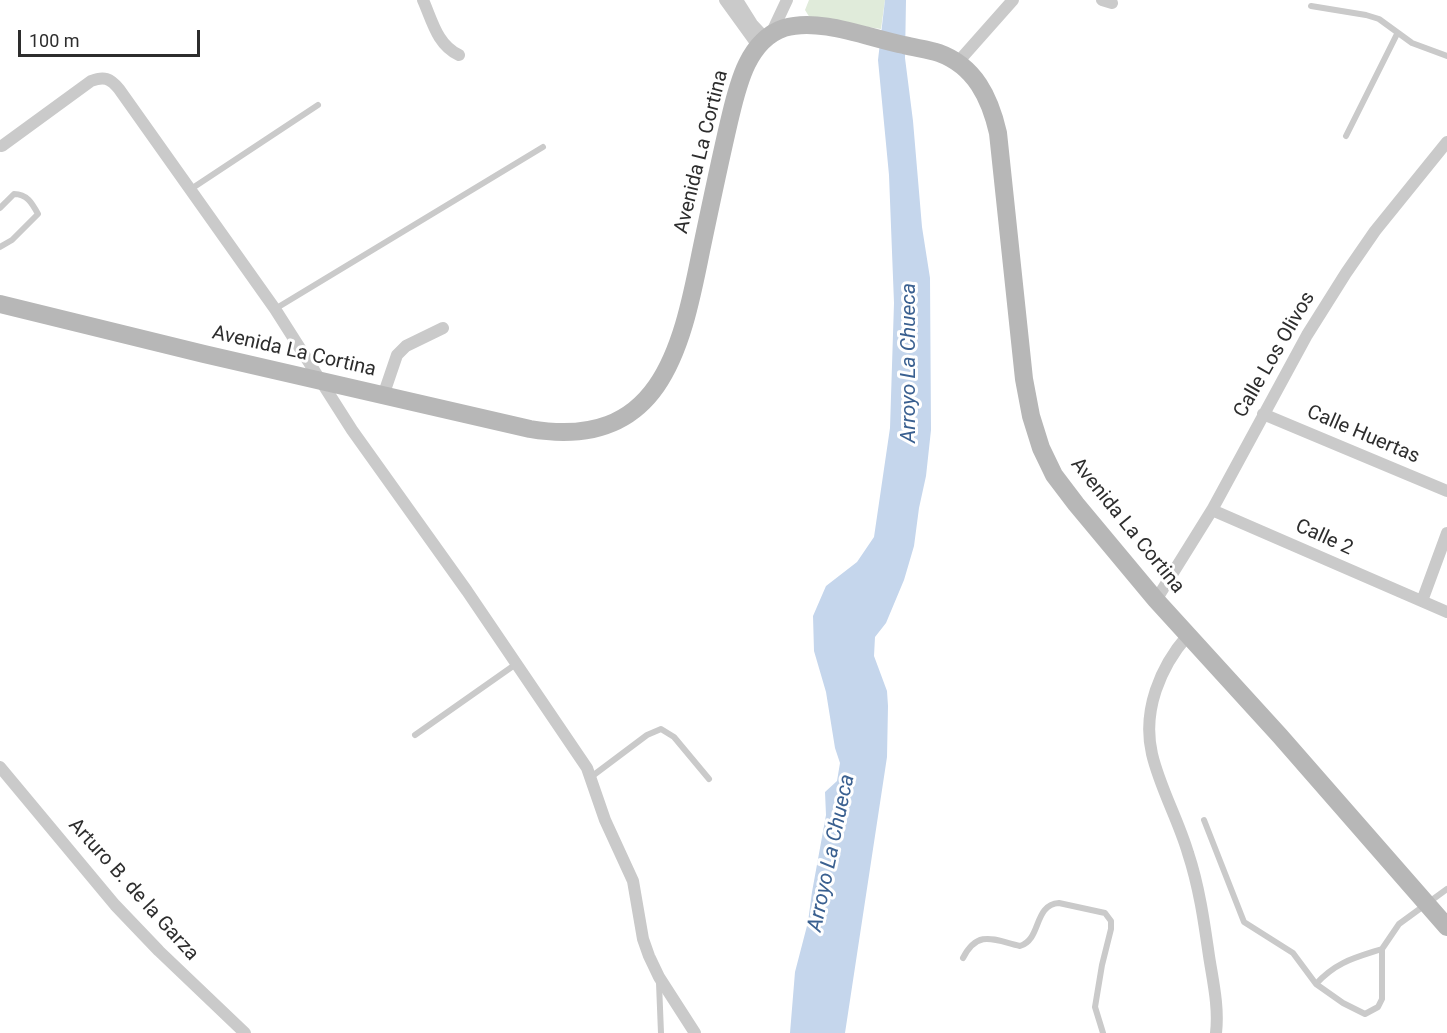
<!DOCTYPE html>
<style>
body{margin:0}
#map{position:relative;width:1447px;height:1033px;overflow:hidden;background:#fff;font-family:Roboto,sans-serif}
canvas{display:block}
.scale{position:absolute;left:18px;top:30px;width:182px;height:27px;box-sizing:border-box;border:3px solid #2d2d2d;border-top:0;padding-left:8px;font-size:18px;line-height:21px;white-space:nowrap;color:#2d2d2d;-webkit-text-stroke:4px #fff;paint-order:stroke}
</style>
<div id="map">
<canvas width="1447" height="1033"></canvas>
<div class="scale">100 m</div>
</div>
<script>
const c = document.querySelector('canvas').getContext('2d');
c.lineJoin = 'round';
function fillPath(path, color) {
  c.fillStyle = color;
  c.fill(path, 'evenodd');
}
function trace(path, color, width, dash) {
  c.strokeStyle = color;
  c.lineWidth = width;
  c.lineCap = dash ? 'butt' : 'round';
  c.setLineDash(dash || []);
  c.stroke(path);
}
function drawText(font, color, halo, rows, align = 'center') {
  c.font = font + ' Roboto,sans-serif';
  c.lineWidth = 6;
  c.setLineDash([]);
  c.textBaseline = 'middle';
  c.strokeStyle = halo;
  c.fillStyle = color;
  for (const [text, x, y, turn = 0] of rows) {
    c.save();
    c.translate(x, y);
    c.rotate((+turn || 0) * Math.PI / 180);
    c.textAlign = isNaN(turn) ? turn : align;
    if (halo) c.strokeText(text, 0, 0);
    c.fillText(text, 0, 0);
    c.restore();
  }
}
const green = new Path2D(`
 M809,0H885L881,29L810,18L805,10Z`);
const water = new Path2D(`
 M885,0H906L905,58L913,121L922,227L930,278L931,430L926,476L919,508L914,546L904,580L886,623L875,637L874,656L887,691L888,706L887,757L845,1033H790L795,972L808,922L812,892L826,815L825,792L837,781L840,763L835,748L826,692L814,651L813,616L826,586L857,562L874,537L890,428L894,303L889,175L878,60Z`);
const lane = new Path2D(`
 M1311,6L1366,15L1379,19L1412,43L1447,56
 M1346,136L1397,34
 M191,189L318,105
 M0,208L14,194C27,194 32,203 38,214L12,240L0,247
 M275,309L543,147
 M415,735L516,664
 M591,777L647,735L661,729L674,737L709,779
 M1204,820L1244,922L1293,953L1316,984L1343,1003L1365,1014L1378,1007L1382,999V949L1399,924L1447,889
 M963,958C978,929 994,940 1020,946C1042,939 1033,905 1059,903L1105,913L1111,921V929L1102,965L1095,1007L1103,1033
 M659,983L661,1033
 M1316,984C1336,962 1354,958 1382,949`);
const street = new Path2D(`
 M423,0C432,20 437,45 459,55
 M725,0L759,47
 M737,0L752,24L766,39
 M1102,0L1112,3
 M771,34L787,0
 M958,62L1013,0
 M2,146L91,81C104,76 110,78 119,89L275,309L352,430L467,591L587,768L605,820L633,881L643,939L649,956L659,977L695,1033
 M383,396L397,355L406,346L443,328
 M1263,414L1447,491
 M1212,510L1447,612
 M1156,600L1212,510L1307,335L1346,273L1375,231L1447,142
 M1422,601L1447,533
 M1188,635C1160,667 1142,711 1152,754C1160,788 1178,819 1188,853C1199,886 1204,921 1209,956C1213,982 1219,1007 1216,1033
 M0,767L115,905L159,951L245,1033`);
const secondary = new Path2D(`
 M0,304L204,354L530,429C659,451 681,352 701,251C710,208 719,165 729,122C737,89 746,41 784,28C819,17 869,38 904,45C915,48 928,49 939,53C975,66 990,98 998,133L1024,379L1031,416L1041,448L1054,475L1076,504L1156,600L1280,736L1447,927`);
const streetNames = [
 ["Avenida La Cortina",702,152,-76],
 ["Avenida La Cortina",294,352,13],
 ["Calle Los Olivos",1275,355,-60],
 ["Calle Huertas",1363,435,23],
 ["Avenida La Cortina",1127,526,51],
 ["Calle 2",1324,538,24],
 ["Arturo B. de la Garza",133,890,48]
];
const waterNames = [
 ["Arroyo La Chueca",910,363,-90],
 ["Arroyo La Chueca",832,853,-78]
];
fillPath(green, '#e0ebda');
fillPath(water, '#c5d6ec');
trace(lane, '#cacaca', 6);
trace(street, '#cacaca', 12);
trace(secondary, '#b7b7b7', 18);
drawText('20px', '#2d2d2d', '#fff', streetNames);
drawText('italic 21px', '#3a6090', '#fff', waterNames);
</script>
